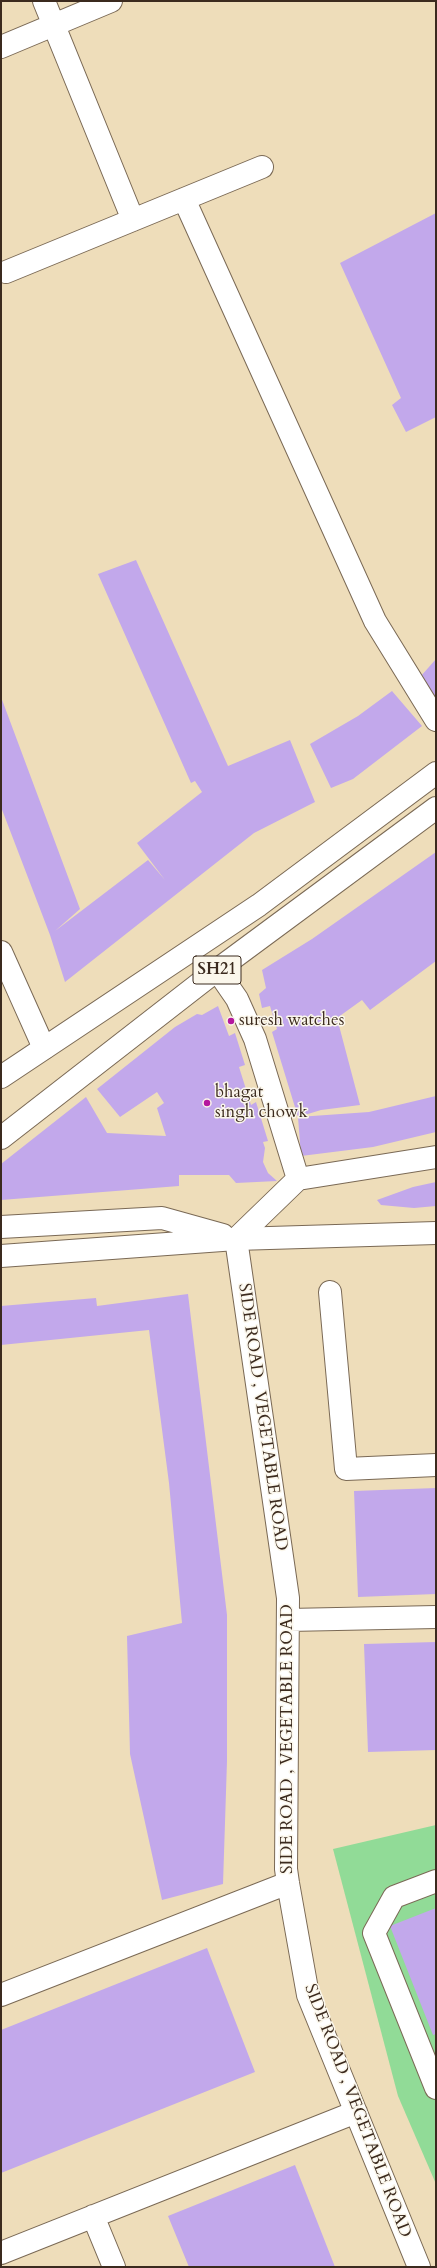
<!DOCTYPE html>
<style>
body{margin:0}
#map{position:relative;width:437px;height:2268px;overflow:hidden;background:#eeddba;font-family:Cardo,serif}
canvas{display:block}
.frame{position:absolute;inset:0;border:2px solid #3b2a1e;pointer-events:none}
</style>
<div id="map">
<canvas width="437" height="2268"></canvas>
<div class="frame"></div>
</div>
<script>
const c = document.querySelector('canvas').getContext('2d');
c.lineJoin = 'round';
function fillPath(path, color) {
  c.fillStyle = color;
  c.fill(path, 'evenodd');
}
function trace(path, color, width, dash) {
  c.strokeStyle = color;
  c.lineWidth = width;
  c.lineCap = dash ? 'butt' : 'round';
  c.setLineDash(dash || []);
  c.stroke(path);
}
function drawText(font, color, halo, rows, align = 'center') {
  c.font = font + ' Cardo,serif';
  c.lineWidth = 3;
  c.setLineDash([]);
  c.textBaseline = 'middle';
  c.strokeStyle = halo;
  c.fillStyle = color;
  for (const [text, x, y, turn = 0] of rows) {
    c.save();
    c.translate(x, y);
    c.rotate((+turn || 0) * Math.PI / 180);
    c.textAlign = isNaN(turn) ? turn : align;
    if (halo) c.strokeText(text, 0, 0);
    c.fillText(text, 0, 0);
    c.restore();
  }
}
const green = new Path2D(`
 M436,1825V2184L398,2096L333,1849Z`);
const building = new Path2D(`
 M436,213V417L406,432L392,405L401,398L340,263Z
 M136,560L228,766L290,740L315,802L254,833L65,982L50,935L1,807V697L80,909L55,931L148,860L165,880L137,843L202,792L195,781L191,783L98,574Z
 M436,659V699L421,676Z
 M392,691L422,726L353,779L331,788L310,744L358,716Z
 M436,852V961L370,1010L362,1000L337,1018L360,1105L321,1110L298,1117L369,1112L436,1096V1132L373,1147L301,1156L298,1117L272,1032L277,1029L270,1006L262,1008L259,994L266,988L262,970L312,939Z
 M218,1006L229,1036L235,1033L245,1065L239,1067L251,1105L256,1102L268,1141L263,1142L265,1148L263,1162L268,1173L277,1181L236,1183L229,1175H179V1186L1,1200V1164L86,1097L107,1133L166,1136L157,1108L164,1103L157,1092L120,1117L97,1089L175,1027L197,1014L202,1015Z
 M436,1182V1206L414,1208L381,1205L377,1200L413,1187Z
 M188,1294L227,1615V1761L223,1884L162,1900L130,1754L127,1636L182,1623L169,1483L149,1330L1,1345V1306L96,1298L97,1306Z
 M436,1488V1594L358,1597L354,1491Z
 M436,1642V1750L368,1752L364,1644Z
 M436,1908V2034L433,2035L390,1926Z
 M207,1948L255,2072L1,2173V2030Z
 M295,2165L335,2267H189L168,2216Z`);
const minor = new Path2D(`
 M44,1L133,220
 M1,47L111,1
 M184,199L375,621L436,720
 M6,272L262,167
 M1,952L44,1048
 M217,970L237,999L255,1039L298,1179
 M330,1292L346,1469L436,1465
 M288,1620L436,1617
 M436,1881L394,1897L374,1933L436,2088
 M1,1995L288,1883
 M93,2216L114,2267
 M1,2253L356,2112
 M419,2267L308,1995L288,1883L286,1869L288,1598L236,1239L298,1179L436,1157`);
const major = new Path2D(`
 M1,1077L259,905L436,773
 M1,1138L217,970L436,808
 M1,1227L162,1218L223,1235
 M1,1256L236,1239L436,1233`);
const markers = [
 [231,1021,4,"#b5179e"],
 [207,1103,4,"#b5179e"]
];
const shields = [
 [217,970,48]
];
const shieldNames = [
 ["SH21",217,970]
];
const poiNames = [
 ["suresh watches",239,1021],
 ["bhagat",215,1093],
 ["singh chowk",215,1113]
];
const streetNames = [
 ["SIDE ROAD , VEGETABLE ROAD",262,1417,82],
 ["SIDE ROAD , VEGETABLE ROAD",288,1739,-90],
 ["SIDE ROAD , VEGETABLE ROAD",357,2111,69]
];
fillPath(green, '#91db97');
fillPath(building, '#c2a8eb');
trace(minor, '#7a6955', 24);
trace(major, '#7a6955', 24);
trace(minor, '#fff', 22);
trace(major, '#fff', 22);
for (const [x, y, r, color] of markers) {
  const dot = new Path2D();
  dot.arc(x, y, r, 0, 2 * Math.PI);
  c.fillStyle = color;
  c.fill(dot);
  trace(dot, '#fbf7ec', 1.5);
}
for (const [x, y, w] of shields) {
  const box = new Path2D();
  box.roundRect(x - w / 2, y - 14, w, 28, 3);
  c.fillStyle = '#fbf7ec';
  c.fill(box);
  trace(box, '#3b2a1e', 1);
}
drawText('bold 16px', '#3b2a1e', null, shieldNames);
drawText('17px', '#3b2a1e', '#fbf7ec', poiNames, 'left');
drawText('17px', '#3b2a1e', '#fbf7ec', streetNames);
</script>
